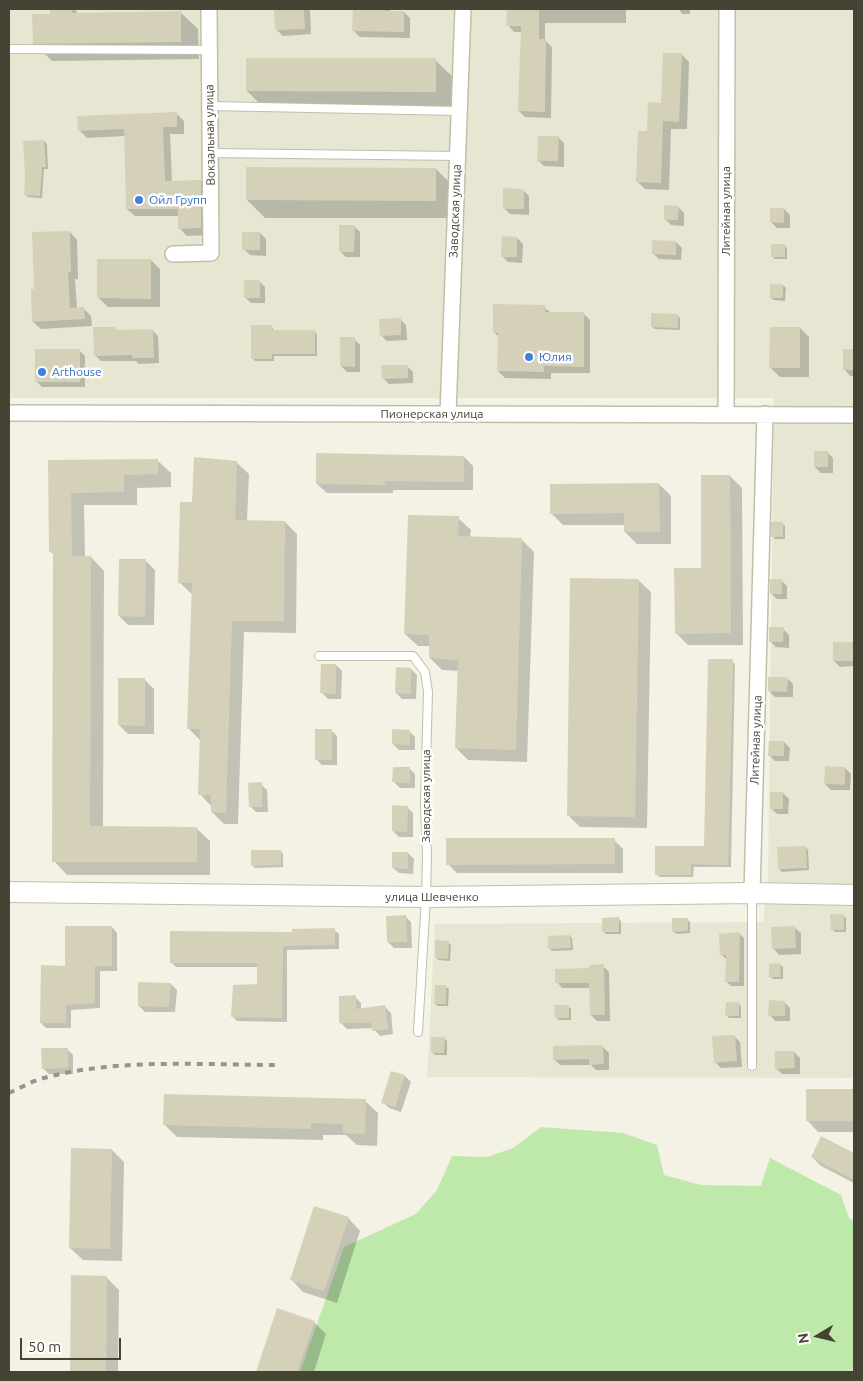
<!DOCTYPE html>
<meta charset="utf-8">
<style>
body{margin:0}
#map{position:relative;width:863px;height:1381px;overflow:hidden;background:#f3f2e4;font-family:Ubuntu,sans-serif}
canvas{display:block}
.frame{position:absolute;inset:0;border:10px solid #454334;pointer-events:none}
.north{position:absolute;left:793px;top:1311px;width:50px;height:50px;-webkit-text-stroke:4px #fff;paint-order:stroke;rotate:261deg;font-size:14px;font-weight:700;line-height:20px;text-align:center;color:#454334}
.north::after{content:'';display:block;margin:auto;width:18px;height:22px;background:#454334;clip-path:polygon(50% 0,100% 100%,50% 72%,0 100%)}
.scale{position:absolute;left:20px;top:1338px;width:101px;height:22px;box-sizing:border-box;border:2px solid #454334;border-top:0;padding-left:6px;font-size:15px;line-height:18px;white-space:nowrap;color:#454334;-webkit-text-stroke:4px #fff;paint-order:stroke}
</style>
<div id="map">
<canvas width="863" height="1381"></canvas>
<div class="frame"></div>
<div class="north">N</div>
<div class="scale">50 m</div>
</div>
<script>
const c = document.querySelector('canvas').getContext('2d');
c.lineJoin = 'round';
function fillPath(path, color) {
  c.fillStyle = color;
  c.fill(path, 'evenodd');
}
function trace(path, color, width, dash) {
  c.strokeStyle = color;
  c.lineWidth = width;
  c.lineCap = dash ? 'butt' : 'round';
  c.setLineDash(dash || []);
  c.stroke(path);
}
function drawText(font, color, halo, rows, align = 'center') {
  c.font = font + ' Ubuntu,sans-serif';
  c.lineWidth = 5;
  c.setLineDash([]);
  c.textBaseline = 'middle';
  c.strokeStyle = halo;
  c.fillStyle = color;
  for (const [text, x, y, turn = 0] of rows) {
    c.save();
    c.translate(x, y);
    c.rotate((+turn || 0) * Math.PI / 180);
    c.textAlign = isNaN(turn) ? turn : align;
    if (halo) c.strokeText(text, 0, 0);
    c.fillText(text, 0, 0);
    c.restore();
  }
}
const residential = new Path2D(`
 M9,9H854V1078L427,1077L435,924L763,922L768,880L774,398H9Z`);
const green = new Path2D(`
 M541,1127L623,1133L657,1145L664,1175L701,1185L761,1186L770,1158L841,1195L849,1218L854,1220V1372H300L344,1247L416,1214L437,1190L452,1156L487,1157L513,1148Z`);
const shadow = new Path2D(`
 M52,9H74L79,14L180,12L198,29L199,59L52,61L34,43L52,15Z
 M276,9H308L310,10L311,34L283,36L277,30Z
 M354,9H390V12H404L410,18V38L360,37L354,31Z
 M508,9H626V23H545V40L552,47L551,118L525,117L519,111L522,32H514L508,25Z
 M679,9H690V14H682Z
 M681,54L689,62L687,129H671L669,190L645,189L638,182L649,132L662,104Z
 M435,60L454,78V109H265L247,91Z
 M176,113L184,121V134H170L172,182L201,181L208,189V235L187,236L179,228V216H135L127,209L125,136L87,138L79,130Z
 M558,137L564,143V167L544,166L538,160Z
 M44,141L47,144L48,169H44L42,198L28,197L25,194Z
 M436,169L454,187V218H265L247,200Z
 M523,190L529,196V215L510,214L504,208Z
 M678,207L684,213V226L671,225L665,219Z
 M784,209L790,215V228H777L771,222Z
 M354,226L360,232V257H346L340,251Z
 M70,232L77,240L78,279H75L77,309H84L91,316L92,326L41,329L33,322L35,290Z
 M260,233L266,239V256L250,255L244,249Z
 M517,238L523,244L522,263L508,262L502,256Z
 M676,242L682,248L681,260L659,259L653,253Z
 M784,245L787,248V259H775L772,256Z
 M151,260L160,269V307H108L99,298Z
 M259,281L265,287V303H251L245,297Z
 M783,285L786,288L785,301L774,300L771,298Z
 M544,307L551,313H583L590,320V373H551V379L505,378L498,371L499,337L494,332Z
 M677,315L680,318V330L655,329L652,327Z
 M400,319L406,325L407,340L387,341L381,335Z
 M272,327L274,331H314L317,334V356H274V361H255L252,358Z
 M114,328L118,331L152,330L158,336L159,363L139,364L136,361H101L95,355Z
 M800,328L809,337V377H780L771,368Z
 M354,339L360,345V372H347L341,366Z
 M79,350L85,356V387H42L36,381Z
 M844,350H854V376H850L845,370Z
 M407,366L413,372V383L389,384L383,378Z
 M827,452L833,458V473H821L815,467Z
 M464,457L473,466V490H393V493H327L317,484Z
 M157,460L171,473V487L137,488V505H84L85,557H91L104,571L103,828H196L210,841V875H67L54,861L55,556L51,552L49,461Z
 M236,462L249,474L247,521L285,522L297,534L296,633L244,632L238,824H224L212,812V807L200,794L201,741L188,728L193,595L179,582L193,503Z
 M730,476L742,488L743,645H688L676,633L702,569Z
 M659,484L671,496V544H637L625,532V525H563L551,513Z
 M458,518L471,530L470,538L522,540L534,552L527,762L468,760L456,748L459,671L442,670L430,658V646H418L405,634Z
 M782,523L785,526V539H775L772,536Z
 M145,560L155,570L154,625H128L119,616Z
 M638,580L651,592L647,828L580,827L568,815Z
 M781,580L787,586V599H777L771,593Z
 M783,629L789,635V648L776,647L770,641Z
 M852,643L854,645V666L840,667L834,661Z
 M732,661L735,664L731,867H694L693,877H660L656,874L706,848Z
 M336,665L342,671L341,699H328L322,693Z
 M411,669L417,675L416,699H402L396,693Z
 M787,678L793,684V697H775L769,691Z
 M145,680L154,689V734H128L119,725Z
 M331,730L337,736V765H322L316,759Z
 M409,731L415,737V750H399L393,744Z
 M784,742L790,748L789,761H775L769,755Z
 M409,768L415,774V788H400L394,782Z
 M845,768L851,774L850,790H831L825,784Z
 M261,784L267,790L268,812H256L250,806Z
 M783,793L789,799L788,814H777L771,808Z
 M407,807L413,813V837H399L393,831Z
 M614,840L623,849V873H457L448,864Z
 M806,847L808,850L809,870L782,872L779,869Z
 M281,851L283,854V867L255,868L252,865Z
 M408,853L414,859L413,874L399,873L393,868Z
 M843,915L846,918V932H835L832,929Z
 M405,916L411,922L412,948H394L388,942Z
 M619,919L621,921V934H606L603,931Z
 M687,919L690,922V933L676,934L674,931Z
 M112,927L117,933V971H100V1008L71,1010V1028H46L41,1023L67,967Z
 M795,928L801,933V954L779,955L774,949Z
 M334,930L339,934V949L287,950V1022L237,1021L232,1016L258,985L259,967H176L171,962L293,933Z
 M740,934L744,938V986H731L726,981L727,960L721,954Z
 M570,936L572,938L573,950L552,951L550,949Z
 M448,942L451,945L450,961L439,960L436,958Z
 M780,965L783,967V979H773L770,976Z
 M603,966L609,972L610,1021H597L591,1015V988H562L557,982Z
 M139,984H171L177,990L175,1012H145L139,1006Z
 M446,987L449,989L448,1006H438L435,1004Z
 M355,997L361,1003V1010L385,1007L391,1013L393,1034L380,1036L373,1028L347,1029L341,1023Z
 M784,1002L790,1008V1021H775L770,1015Z
 M739,1004L741,1006V1018H729L727,1015Z
 M568,1006L571,1009V1020H559L556,1017Z
 M734,1036L740,1042L742,1067L721,1068L715,1062Z
 M444,1038L447,1041V1055H435L432,1052Z
 M603,1047L609,1053V1070H596L591,1065H560L554,1059Z
 M67,1049L73,1055V1074H49L43,1068Z
 M794,1052L800,1058V1074H782L776,1068Z
 M392,1072L405,1076L411,1082L401,1112L389,1108L383,1102Z
 M807,1091H854V1132H818L807,1120Z
 M365,1101L378,1113L377,1146L357,1145L346,1135H323V1140L177,1137L165,1125Z
 M822,1138L854,1155V1183L821,1166L812,1157Z
 M112,1150L124,1162L122,1261L83,1260L70,1248Z
 M348,1218L360,1231L337,1303L303,1292L291,1279Z
 M72,1277H106L119,1290L118,1372H71Z
 M278,1310L314,1322L326,1334L314,1372H257Z`);
const building = new Path2D(`
 M50,9H72V13L181,11V42L33,44L32,14H50Z
 M274,9H304L305,29L275,30Z
 M353,9H385V11H404V32L352,31Z
 M507,9H539V39H546L545,112L518,111L521,26H506Z
 M663,53H682L679,122L663,121L661,183L636,182L638,131H647L648,102L661,103Z
 M246,58H436V92L246,91Z
 M177,112V127H163L165,181L201,180V228L178,229V209H126L124,129L78,131L77,116Z
 M538,136H559L558,161H537Z
 M44,140L46,167H42L40,196L24,195L25,177L23,141Z
 M246,167L436,168V201L246,200Z
 M503,188L524,189V209H503Z
 M664,205L679,206L678,220H664Z
 M770,208H784V223L770,222Z
 M339,225H355L354,252H339Z
 M70,231L71,272H68L70,308L84,307L85,319L32,322L31,289H34L32,232Z
 M242,232H260V250H242Z
 M502,236L517,237V257H501Z
 M652,240L676,241V255L652,254Z
 M771,244H785V257H771Z
 M97,259H151V299L97,298Z
 M244,280H260V298H244Z
 M770,284H783V298H770Z
 M493,304L545,305V312H584V367L544,366V372L497,371L498,333L493,332Z
 M651,313L678,314V328L651,327Z
 M401,318V335L380,336L379,319Z
 M251,325H272V330H315V354H272V359H251Z
 M93,327H115V330L153,329L154,358H132V355L94,356Z
 M770,327H800V368H769Z
 M340,337H355V367L340,366Z
 M35,349H80V382H35Z
 M843,349H854V370H843Z
 M381,365H408V378L382,379Z
 M814,451H828V467H814Z
 M316,453L464,456V482L385,481V485L316,484Z
 M194,457L237,461L235,520L285,521L284,621H232L226,813L211,812V795H198L200,729H187L192,583H178L180,502H192Z
 M158,459V474L124,475V492L71,493L72,556H91L90,826L197,827V862H52L53,552H49L48,460Z
 M701,475H730L731,633L675,634L674,568H701Z
 M659,483L660,532H624V513L550,514V484Z
 M408,515L459,516L458,536L522,538L516,750L455,748L458,660L429,658V635L404,634Z
 M771,522H783V537H771Z
 M119,559H146L145,617L118,616Z
 M570,578L639,579L635,817L567,816Z
 M770,579H782V594H770Z
 M769,627H784L783,642H769Z
 M833,642H853L854,661H833Z
 M708,659H733L728,865L691,864V875H655V846H704Z
 M321,664H336V694L320,693Z
 M396,667L411,668V694L395,693Z
 M768,677H788L787,692L768,691Z
 M118,678H145V726L118,725Z
 M315,729H332V760H315Z
 M392,729L410,730V745L392,744Z
 M769,741H784V756H768Z
 M825,766L845,767V785L824,784Z
 M393,767H410V783L392,782Z
 M262,782V807H249L248,783Z
 M770,792H783V809H770Z
 M392,805L408,806L407,832L392,831Z
 M446,838H615V864L446,865Z
 M806,846L807,868L778,869L777,847Z
 M251,850H281V865L251,866Z
 M392,852H408V869L392,868Z
 M830,914H844V930H831Z
 M406,915L407,942H387L386,916Z
 M619,917V932H602V918Z
 M672,918H688V931L672,932Z
 M65,926H112V966H95V1003L66,1005V1023H40L41,965L65,966Z
 M795,926L796,948L772,949L771,927Z
 M335,928V945L283,946L282,1018L231,1017L233,985L257,984V963H170V931L292,932V929Z
 M740,932L739,982H725L726,955H720L719,934Z
 M570,935L571,948L548,949V936Z
 M435,940L449,941L448,959L435,958Z
 M780,963L781,977H769V964Z
 M604,964L605,1015H590L589,983H555V969L589,968V965Z
 M138,982L171,983L169,1007L138,1006Z
 M435,985H446V1004H434Z
 M356,995V1009L385,1005L388,1029L372,1031L371,1023H339V996Z
 M769,1000L785,1001V1016H768Z
 M726,1002H739V1016H725Z
 M554,1005H569V1018H555Z
 M735,1035L737,1061L714,1063L712,1036Z
 M431,1037H445L444,1053H431Z
 M603,1045L604,1064L589,1065V1059L553,1060V1046Z
 M41,1048H68V1068L42,1069Z
 M775,1051H794L795,1068L775,1069Z
 M391,1071L405,1075L395,1107L381,1103Z
 M806,1089H854V1121H806Z
 M164,1094L366,1099L365,1134L343,1133V1124L311,1123V1129L163,1125Z
 M821,1136L854,1153V1180L811,1157Z
 M71,1148L112,1149L110,1249L69,1248Z
 M314,1206L349,1217L324,1291L290,1280Z
 M71,1275L107,1276L106,1372H70Z
 M277,1308L315,1321L297,1372H256Z`);
const service = new Path2D(`
 M9,49L209,50
 M210,106L459,111
 M210,153L458,156
 M319,656H413L425,672L428,692L425,804L427,856L426,897L418,1032
 M752,893V1066`);
const minor = new Path2D(`
 M173,254L211,253L209,9
 M9,413L854,415
 M448,414L463,9
 M726,414L727,9
 M752,893L765,414`);
const tertiary = new Path2D(`
 M9,892L426,897L752,893L854,895`);
const rail = new Path2D(`
 M9,1093C20,1088 32,1081 44,1078C116,1058 204,1065 279,1065`);
const markers = [
 [139,200,5,"#3f7fe0"],
 [529,357,5,"#3f7fe0"],
 [42,372,5,"#3f7fe0"]
];
const streetNames = [
 ["Вокзальная улица",210,135,-91],
 ["Заводская улица",455,211,-88],
 ["Литейная улица",726,211,-90],
 ["Пионерская улица",432,414],
 ["Литейная улица",756,740,-88],
 ["Заводская улица",426,796,-90],
 ["улица Шевченко",432,897]
];
const shopNames = [
 ["Ойл Групп",149,200],
 ["Юлия",539,357],
 ["Arthouse",52,372]
];
fillPath(residential, '#e7e6d2');
fillPath(green, '#bee9ab');
fillPath(shadow, '#0003');
fillPath(building, '#d5d1b9');
trace(service, '#c1bfa9', 10);
trace(minor, '#c1bfa9', 18);
trace(tertiary, '#c1bfa9', 22);
trace(service, '#fff', 8);
trace(minor, '#fff', 15);
trace(tertiary, '#fff', 20);
trace(rail, '#949494', 4, [6, 6]);
for (const [x, y, r, color] of markers) {
  const dot = new Path2D();
  dot.arc(x, y, r, 0, 2 * Math.PI);
  c.fillStyle = color;
  c.fill(dot);
  trace(dot, '#fff', 2);
}
drawText('12px', '#454334', '#fff', streetNames);
drawText('12px', '#366cbe', '#fff', shopNames, 'left');
</script>
